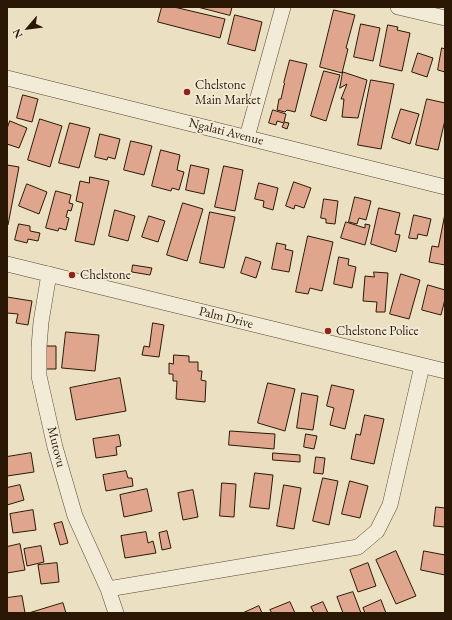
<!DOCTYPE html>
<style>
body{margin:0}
#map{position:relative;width:452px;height:620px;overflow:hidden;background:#ebe0c2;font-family:"EB Garamond",serif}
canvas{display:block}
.frame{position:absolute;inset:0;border:8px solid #2a1805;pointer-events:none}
.north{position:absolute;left:8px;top:8px;width:40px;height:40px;-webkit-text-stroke:3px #f2ebd7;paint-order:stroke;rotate:242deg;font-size:11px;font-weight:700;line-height:16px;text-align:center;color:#2a1805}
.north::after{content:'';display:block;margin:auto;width:14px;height:18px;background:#2a1805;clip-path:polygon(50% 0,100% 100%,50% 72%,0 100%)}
</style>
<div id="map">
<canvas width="452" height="620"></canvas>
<div class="frame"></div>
<div class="north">N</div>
</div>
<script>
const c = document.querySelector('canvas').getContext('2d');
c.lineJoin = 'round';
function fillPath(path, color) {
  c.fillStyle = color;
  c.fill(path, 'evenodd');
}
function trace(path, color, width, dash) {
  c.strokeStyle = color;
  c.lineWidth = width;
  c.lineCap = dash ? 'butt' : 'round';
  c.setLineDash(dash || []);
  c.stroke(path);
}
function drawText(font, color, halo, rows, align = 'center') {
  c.font = font + ' "EB Garamond",serif';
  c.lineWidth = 3.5;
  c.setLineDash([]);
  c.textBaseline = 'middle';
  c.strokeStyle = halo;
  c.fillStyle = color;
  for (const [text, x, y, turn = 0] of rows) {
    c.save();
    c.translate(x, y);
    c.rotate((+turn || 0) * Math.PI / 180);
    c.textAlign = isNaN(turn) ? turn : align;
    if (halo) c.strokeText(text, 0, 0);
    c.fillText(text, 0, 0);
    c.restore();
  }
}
const building = new Path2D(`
 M162,7H174L225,19L220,38L158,22Z
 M198,7H232L230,15Z
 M334,10L355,15L346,48L348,49L342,73L320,67Z
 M235,15L262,22L255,51L228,44Z
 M361,24L380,28L373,61L354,57Z
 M388,25L398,27L397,30L410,33L402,71L380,66Z
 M442,48L445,49V72L438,70Z
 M418,53L433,58L427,77L412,72Z
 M290,60L307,64L295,112L287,110L285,112L277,110L279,99H281L284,85L285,84L284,83Z
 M324,71L340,75L326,121L311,116Z
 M343,72L367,80L358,118L342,117L344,99H341L347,84L340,88Z
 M371,80L394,84L381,149L358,145Z
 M23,95L38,99L32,122L17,118Z
 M427,99L445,103V120L438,150L416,145Z
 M401,109L419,114L410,144L392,138Z
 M273,110L286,114L284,122L289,123L287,129L282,127L284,123L277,121L276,125L269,123Z
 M40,119L62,126L50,167L28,160Z
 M10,121L27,128L19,148L7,144V129Z
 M70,123L90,128L79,168L59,163Z
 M100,134L120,139L115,159L108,157L107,160L95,157Z
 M131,141L152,146L144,175L124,170Z
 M161,150L180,155L177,170L184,172L179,190L172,188L171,191L152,186Z
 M7,165L19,167L8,225L7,224Z
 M191,165L209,169L204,194L186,190Z
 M224,166L243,170L235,211L215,207Z
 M90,177L109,181L94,245L75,241L83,203L76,201L80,181L89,183Z
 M294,182L311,188L304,208L295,205L294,209L286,206Z
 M259,183L278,188L273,210L263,207L264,201L255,199Z
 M27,184L47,192L39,214L19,206Z
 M56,191L71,195L69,203L73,204L71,211L68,210L66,217L69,218L66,230L59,228L58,231L46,228Z
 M355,197L371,201L366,220L359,218L357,224L349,222Z
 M324,199L338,201L335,224L326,223V219L321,218Z
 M183,203L203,209L187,261L167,255Z
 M379,208L400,213L395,234L400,235L396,252L371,244Z
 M115,210L135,216L128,241L109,236Z
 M210,212L235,217L224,268L200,263Z
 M445,214V265L429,262L432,246L438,247Z
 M414,215L431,219L427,236L418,234L417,239L409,238Z
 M149,216L165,221L158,242L142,237Z
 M346,222L365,228V224L370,225L365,245L341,238Z
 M19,224L30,226V231L40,233L38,241L28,239L27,243L15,240Z
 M308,236L333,242L322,291L310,288L308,294L296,292Z
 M277,243L286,245L285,249L293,251L289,272L272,269Z
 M246,257L261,262L256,278L241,273Z
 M339,257L349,259L348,265L356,267L352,288L334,284Z
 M133,265L152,268L150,275L132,272Z
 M374,272L388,273L385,312H376L377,302L363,301L365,276L374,277Z
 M401,274L420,280L409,319L390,314Z
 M428,285L445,290V299L441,315L422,310Z
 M7,297L32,301L28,325L16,323L18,314L7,313Z
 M153,323L164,325L159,357L142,355L144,346L149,347Z
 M66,332L99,335L95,371L62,368Z
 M44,346H56V369H44Z
 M174,355L189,356V362H198V371H202L201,380L206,381L205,402L176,399L177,381H173V374H169V363L173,364Z
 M120,378L126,411L76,420L70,388Z
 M268,383L295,389L285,431L258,423Z
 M332,385L354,390L345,429L330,425L334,408L327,406Z
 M302,393L318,396L313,430L297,428Z
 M365,415L384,419L374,464L351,459L356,434L360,435Z
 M230,431L275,434L274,449L229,445Z
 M306,434L317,436L314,449L304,447Z
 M119,435L121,446L116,447L117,455L96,458L93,439Z
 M31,453L34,472L7,476V457Z
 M273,453L300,455V462L273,460Z
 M316,457L325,458L323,474L314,473Z
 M126,471L128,478H132L133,486L106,491L103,475Z
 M255,473L273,475L269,509L250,507Z
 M323,478L338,481L329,525L313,521Z
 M350,481L368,486L360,518L342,514Z
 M222,483L236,484L234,517L220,516Z
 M20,485L24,500L7,505V488Z
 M284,485L301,488L294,529L277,526Z
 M147,489L152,511L124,517L120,495Z
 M193,490L198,517L183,520L178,493Z
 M436,507L445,508V527L434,526Z
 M33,510L36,530L13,533L10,514Z
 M62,522L68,543L60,545L54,524Z
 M167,531L171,548L162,550L159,533Z
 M146,532L148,543L153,541L156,553L125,558L121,536Z
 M20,544L25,570L7,573V547Z
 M41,546L44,562L27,566L24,549Z
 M396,551L416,596L396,604L376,560Z
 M424,551L445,555V575L421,570Z
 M57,563L59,582L41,584L38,565Z
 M368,563L376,586L358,592L350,570Z
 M353,592L361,613H343L337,597Z
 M22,596L25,613H7V598Z
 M381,600L386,613H365L363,608Z
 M290,602L295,613H272L270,610Z
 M323,602L328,613H314L311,607Z
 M63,603L66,613H29Z
 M259,606L262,613H243Z`);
const minor = new Path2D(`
 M398,7L445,18
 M7,78L445,187
 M247,137L283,7
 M7,264L445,371
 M49,274L41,322L39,347V376L55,447L75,516L108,589L116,613
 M108,589L358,547L377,531L390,505L422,366`);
const markers = [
 [187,92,4,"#8f2418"],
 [72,275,4,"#8f2418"],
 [328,331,4,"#8f2418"]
];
const poiNames = [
 ["Chelstone",195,85],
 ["Main Market",195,100],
 ["Chelstone",80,275],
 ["Chelstone Police",336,331]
];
const streetNames = [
 ["Ngalati Avenue",226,132,14],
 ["Palm Drive",226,318,14],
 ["Mutovu",56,447,76]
];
fillPath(building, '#dfa68d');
trace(building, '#2a1805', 1);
trace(minor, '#5a4a34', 16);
trace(minor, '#f2ebd7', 15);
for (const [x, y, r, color] of markers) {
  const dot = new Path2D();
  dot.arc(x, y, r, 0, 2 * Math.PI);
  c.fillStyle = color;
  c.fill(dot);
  trace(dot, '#f2ebd7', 1.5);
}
drawText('13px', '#2a1805', '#f2ebd7', poiNames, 'left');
drawText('13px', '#2a1805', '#f2ebd7', streetNames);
</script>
